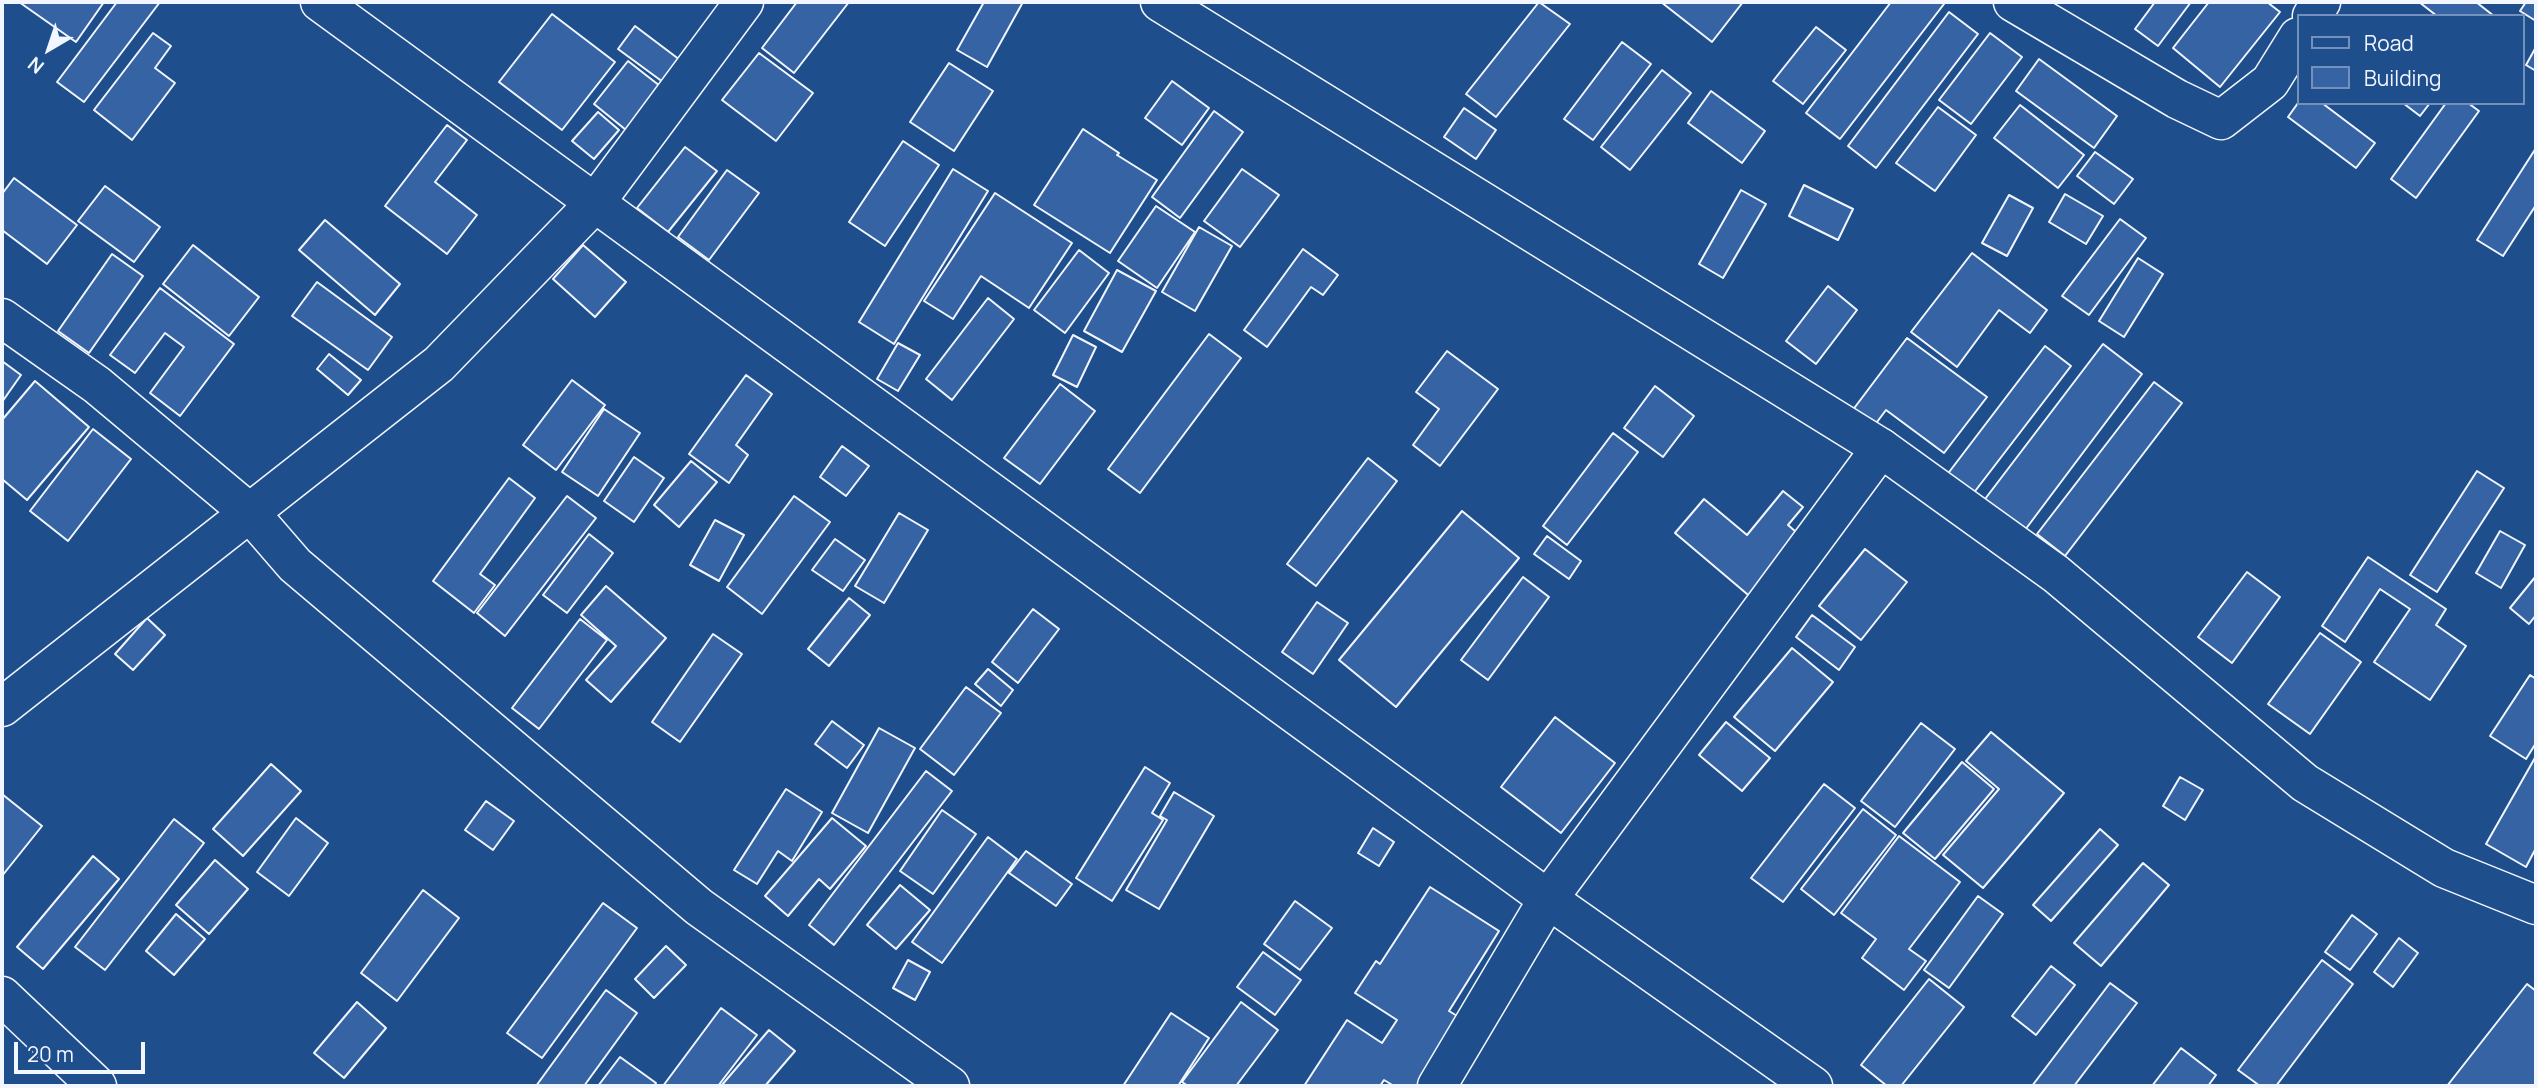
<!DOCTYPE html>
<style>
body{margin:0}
#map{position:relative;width:2538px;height:1088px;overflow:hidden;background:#1f4e8c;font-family:Manrope,sans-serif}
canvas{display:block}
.frame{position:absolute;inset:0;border:4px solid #f2f6ff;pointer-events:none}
.legend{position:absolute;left:2297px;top:14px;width:228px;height:91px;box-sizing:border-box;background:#1f4e8c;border:2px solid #7391ba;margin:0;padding:9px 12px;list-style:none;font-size:21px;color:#f2f6ff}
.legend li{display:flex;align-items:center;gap:14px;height:35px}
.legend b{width:35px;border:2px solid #7391ba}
.north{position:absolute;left:14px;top:14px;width:70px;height:70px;-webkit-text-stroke:5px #1f4e8c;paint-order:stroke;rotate:219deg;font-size:19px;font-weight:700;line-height:28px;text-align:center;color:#f2f6ff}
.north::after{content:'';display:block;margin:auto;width:24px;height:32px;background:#f2f6ff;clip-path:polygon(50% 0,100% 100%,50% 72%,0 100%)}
.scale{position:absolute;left:14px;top:1042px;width:131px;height:32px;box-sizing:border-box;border:4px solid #f2f6ff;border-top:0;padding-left:9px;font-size:21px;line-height:24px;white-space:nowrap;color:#f2f6ff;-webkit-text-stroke:5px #1f4e8c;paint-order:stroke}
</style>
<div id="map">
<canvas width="2538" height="1088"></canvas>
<div class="frame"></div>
<ul class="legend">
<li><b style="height:9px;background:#1f4e8c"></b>Road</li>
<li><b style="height:19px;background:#3563a3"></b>Building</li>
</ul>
<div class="north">N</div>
<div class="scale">20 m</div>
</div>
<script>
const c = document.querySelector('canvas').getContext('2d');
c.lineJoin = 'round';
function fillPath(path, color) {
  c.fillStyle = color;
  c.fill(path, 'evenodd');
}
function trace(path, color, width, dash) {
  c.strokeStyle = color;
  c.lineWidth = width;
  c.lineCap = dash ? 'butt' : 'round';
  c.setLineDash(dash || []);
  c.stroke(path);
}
const building = new Path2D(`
 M19,2H104L76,42Z
 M117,2H160L84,102L57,82Z
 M797,2H849L794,73L762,48Z
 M984,2H1023L987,67L957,50Z
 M1539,2L1570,24L1496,117L1466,94Z
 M1661,2H1743L1712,42Z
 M1891,2H1941L1944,4L1840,139L1806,113Z
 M2155,2H2191L2158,46L2135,29Z
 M2209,2H2267L2280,12L2220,87L2173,48Z
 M2419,2H2476L2494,16H2437Z
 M2526,2H2536V21L2520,11Z
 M1949,12L1978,34L1876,168L1848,146Z
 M552,14L615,62L562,130L499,82Z
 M635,26L684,63L667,85L618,49Z
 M1816,27L1846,50L1803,104L1773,81Z
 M153,33L171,46L155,68L175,83L132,140L94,110Z
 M1990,33L2022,57L1971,124L1939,100Z
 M1622,42L1651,64L1593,140L1564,119Z
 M2536,47V71L2526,65Z
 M759,53L813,93L776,141L722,100Z
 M2039,59L2117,116L2094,148L2016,91Z
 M628,61L660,86L626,130L594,104Z
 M949,63L993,91L954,151L910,122Z
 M1662,70L1691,93L1630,170L1601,147Z
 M1172,81L1209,108L1182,145L1145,118Z
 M1711,91L1765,131L1742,163L1688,123Z
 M2298,103H2322L2375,143L2356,168L2288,117Z
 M2403,103H2430L2420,116Z
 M2446,103H2468L2479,111L2416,198L2391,179Z
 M2020,105L2084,155L2058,188L1994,138Z
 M1938,107L1976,135L1935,191L1896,163Z
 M1464,108L1496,130L1476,159L1444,137Z
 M1214,111L1243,132L1180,218L1152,197Z
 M598,112L619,130L594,159L572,141Z
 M447,125L467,140L435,182L477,215L447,254L385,206Z
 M1083,129L1119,153L1117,155L1157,180L1110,253L1034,205Z
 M903,141L939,165L885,246L849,222Z
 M685,147L717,171L668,232L637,208Z
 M2536,148V205L2503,256L2477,240Z
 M2095,152L2133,179L2114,204L2077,176Z
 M953,169L988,191L894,344L859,322Z
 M1242,169L1279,195L1240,247L1204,221Z
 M727,170L759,193L709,260L678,237Z
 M14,178L77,225L47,264L2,230V194Z
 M1804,185L1853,209L1838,240L1789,216Z
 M105,186L160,227L134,262L78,221Z
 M1741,190L1766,204L1723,278L1699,264Z
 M995,193L1072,243L1029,308L981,276L953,319L924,301Z
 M2065,194L2103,216L2086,244L2049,222Z
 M2009,195L2033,208L2007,256L1982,243Z
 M1156,206L1195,232L1157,288L1118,261Z
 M2120,219L2146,238L2089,315L2062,296Z
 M325,220L400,284L375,315L299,250Z
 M1199,227L1232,246L1195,311L1162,292Z
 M193,245L259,297L229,336L163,284Z
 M583,245L626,282L595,317L553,279Z
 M1303,249L1338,275L1323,295L1311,287L1267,347L1244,330Z
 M1079,250L1109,273L1065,333L1034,310Z
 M1972,253L2047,310L2030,333L1999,310L1957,367L1911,332Z
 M112,254L143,276L89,353L58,331Z
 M2138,258L2163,274L2124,337L2099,321Z
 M1117,270L1156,291L1122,352L1084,331Z
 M317,282L392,337L368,370L292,316Z
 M1828,286L1857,310L1816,364L1786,341Z
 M160,288L234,344L180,416L150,393L184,347L165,333L135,373L110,355Z
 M988,298L1014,319L952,400L926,379Z
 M1209,334L1241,358L1140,493L1108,469Z
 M1073,335L1096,347L1077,387L1053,375Z
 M1907,338L1987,397L1944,453L1886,410L1871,430L1849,415Z
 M898,343L920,355L898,391L877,379Z
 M2103,344L2142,374L2022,534L1982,503Z
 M2045,346L2071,366L1966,503L1940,484Z
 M1447,351L1498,389L1440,466L1413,445L1439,409L1416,392Z
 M329,354L361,380L348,395L317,369Z
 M2,361L21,375L2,402Z
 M746,375L772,394L736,445L748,455L729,483L689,454Z
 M572,380L605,405L556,470L523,445Z
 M35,381L89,427L27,500L2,479V420Z
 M2154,382L2182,403L2065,556L2037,534Z
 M1060,384L1095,411L1040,484L1004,458Z
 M1655,386L1694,416L1663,457L1624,428Z
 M604,409L640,433L598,496L562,472Z
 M93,429L131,459L68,541L30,511Z
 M1613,433L1638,452L1567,545L1543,526Z
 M842,446L869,466L846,496L820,477Z
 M634,457L664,478L634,522L604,501Z
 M1368,458L1397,481L1316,586L1287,564Z
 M691,461L717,482L679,527L654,505Z
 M2477,471L2504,488L2437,592L2410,575Z
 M509,478L535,498L480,574L495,585L474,613L433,581Z
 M1783,491L1803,507L1788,525L1811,545L1760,605L1675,533L1704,499L1747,535Z
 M567,496L596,518L505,636L477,613Z
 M794,496L830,522L762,614L727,587Z
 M1462,511L1519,558L1396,707L1339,660Z
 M899,513L928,530L884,603L855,586Z
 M715,520L744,535L719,581L690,565Z
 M2500,531L2525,545L2501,588L2476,573Z
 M589,534L613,553L567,613L543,595Z
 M1547,536L1581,561L1569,579L1534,554Z
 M835,539L865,560L843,591L812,570Z
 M1865,549L1907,582L1861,640L1819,606Z
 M2368,557L2446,609L2436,625L2466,646L2430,700L2374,662L2410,609L2380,589L2345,642L2322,626Z
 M2247,572L2280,597L2232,663L2198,637Z
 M2536,576V615L2529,624L2510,608Z
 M1523,577L1549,597L1488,680L1461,660Z
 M606,586L666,638L611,702L586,680L616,646L581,615Z
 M849,598L870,615L829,666L808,649Z
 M1317,602L1348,623L1313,674L1282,652Z
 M1033,609L1059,629L1018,683L992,662Z
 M1812,615L1855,647L1839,670L1796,637Z
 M147,618L165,635L133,670L115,654Z
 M580,619L607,640L539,729L512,708Z
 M2320,633L2361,662L2310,734L2268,704Z
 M713,634L742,654L680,742L652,722Z
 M1792,648L1833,682L1775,751L1734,717Z
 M988,669L1013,690L1001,706L975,684Z
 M2530,675L2536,679V743L2526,759L2490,736Z
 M966,687L1001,713L954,775L920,749Z
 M1555,717L1615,763L1561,833L1501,787Z
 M832,721L864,745L847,768L815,744Z
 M1726,722L1770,758L1742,791L1699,755Z
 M1921,723L1955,749L1895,827L1861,801Z
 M879,728L915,748L868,833L832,813Z
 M1991,732L2064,793L1983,888L1943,855L1999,789L1966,761Z
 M2536,756V848L2526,867L2486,844Z
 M1962,762L1994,789L1935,859L1903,833Z
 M271,764L301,791L243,856L213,829Z
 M1145,767L1170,783L1152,813L1163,820L1112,901L1076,878Z
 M926,771L952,791L834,945L809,925Z
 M2180,777L2203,790L2185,820L2163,806Z
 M1824,784L1855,808L1783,902L1751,878Z
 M786,789L822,812L792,861L778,851L757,884L734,870Z
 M1174,792L1214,816L1159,909L1126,890L1167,820L1160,816Z
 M2,794L42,826L2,876Z
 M486,801L514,821L493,850L465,830Z
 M1863,809L1896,835L1834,915L1801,889Z
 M942,810L976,834L933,894L900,871Z
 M296,818L328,843L289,896L257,872Z
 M832,818L866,846L830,889L819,879L788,916L765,896Z
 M174,819L204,843L105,970L75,947Z
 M1373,828L1394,842L1379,866L1358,853Z
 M2100,829L2118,845L2051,921L2033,905Z
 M1899,836L1960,882L1909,949L1926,961L1904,990L1862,958L1876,939L1841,913Z
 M988,837L1017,859L942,963L912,942Z
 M1026,851L1072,884L1056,906L1009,873Z
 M93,856L119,879L43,969L17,947Z
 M215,860L248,889L209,934L176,905Z
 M2143,863L2169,885L2101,966L2074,943Z
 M900,885L930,910L896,949L867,925Z
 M1430,887L1499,931L1449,1011L1467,1022L1425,1086H1394L1384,1080L1380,1086H1304L1347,1020L1382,1043L1397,1020L1355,993L1376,961L1380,964Z
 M423,890L459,918L397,1001L361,973Z
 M1978,896L2003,914L1949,988L1924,970Z
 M1295,901L1332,928L1300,970L1264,944Z
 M603,903L637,928L542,1058L507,1033Z
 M176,914L205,939L174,975L146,951Z
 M2352,915L2377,934L2350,970L2325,952Z
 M2399,938L2418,953L2393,987L2374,972Z
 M666,946L686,965L654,998L635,979Z
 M1263,952L1301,980L1275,1015L1237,987Z
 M908,960L930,972L915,1000L893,988Z
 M2322,960L2353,984L2276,1086H2260L2238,1070Z
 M2051,966L2075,985L2036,1035L2012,1016Z
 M1929,979L1964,1007L1901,1086H1887L1861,1065Z
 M2110,983L2137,1003L2074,1086H2032Z
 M2527,984L2536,991V1086H2447Z
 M606,990L637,1013L584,1086H536Z
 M357,1002L386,1028L344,1078L314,1053Z
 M1241,1002L1278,1030L1236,1086H1188L1182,1082Z
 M721,1008L757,1035L718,1086H663Z
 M1171,1013L1209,1038L1178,1086H1123Z
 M769,1030L795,1051L765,1086H721Z
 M2181,1048L2216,1075L2208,1086H2152Z
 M620,1057L656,1083L654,1086H598Z`);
const minor = new Path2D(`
 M320,2L1548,899L1813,1086
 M2013,2L2177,99L2221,120L2270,82L2298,37
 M2312,16L2321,2
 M2,318L97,385L250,513L295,565L699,907L950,1086
 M2,707L439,364L595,203L744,2
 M2,996L97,1086
 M1437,1086L1548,899L1881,448`);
const tertiary = new Path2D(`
 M1160,2L1881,448L2056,574L2305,783L2444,868L2536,905`);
fillPath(building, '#3563a3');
trace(building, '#f2f6ff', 2);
trace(minor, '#f2f6ff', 41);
trace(tertiary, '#f2f6ff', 41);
trace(minor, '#1f4e8c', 38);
trace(tertiary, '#1f4e8c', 38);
</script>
